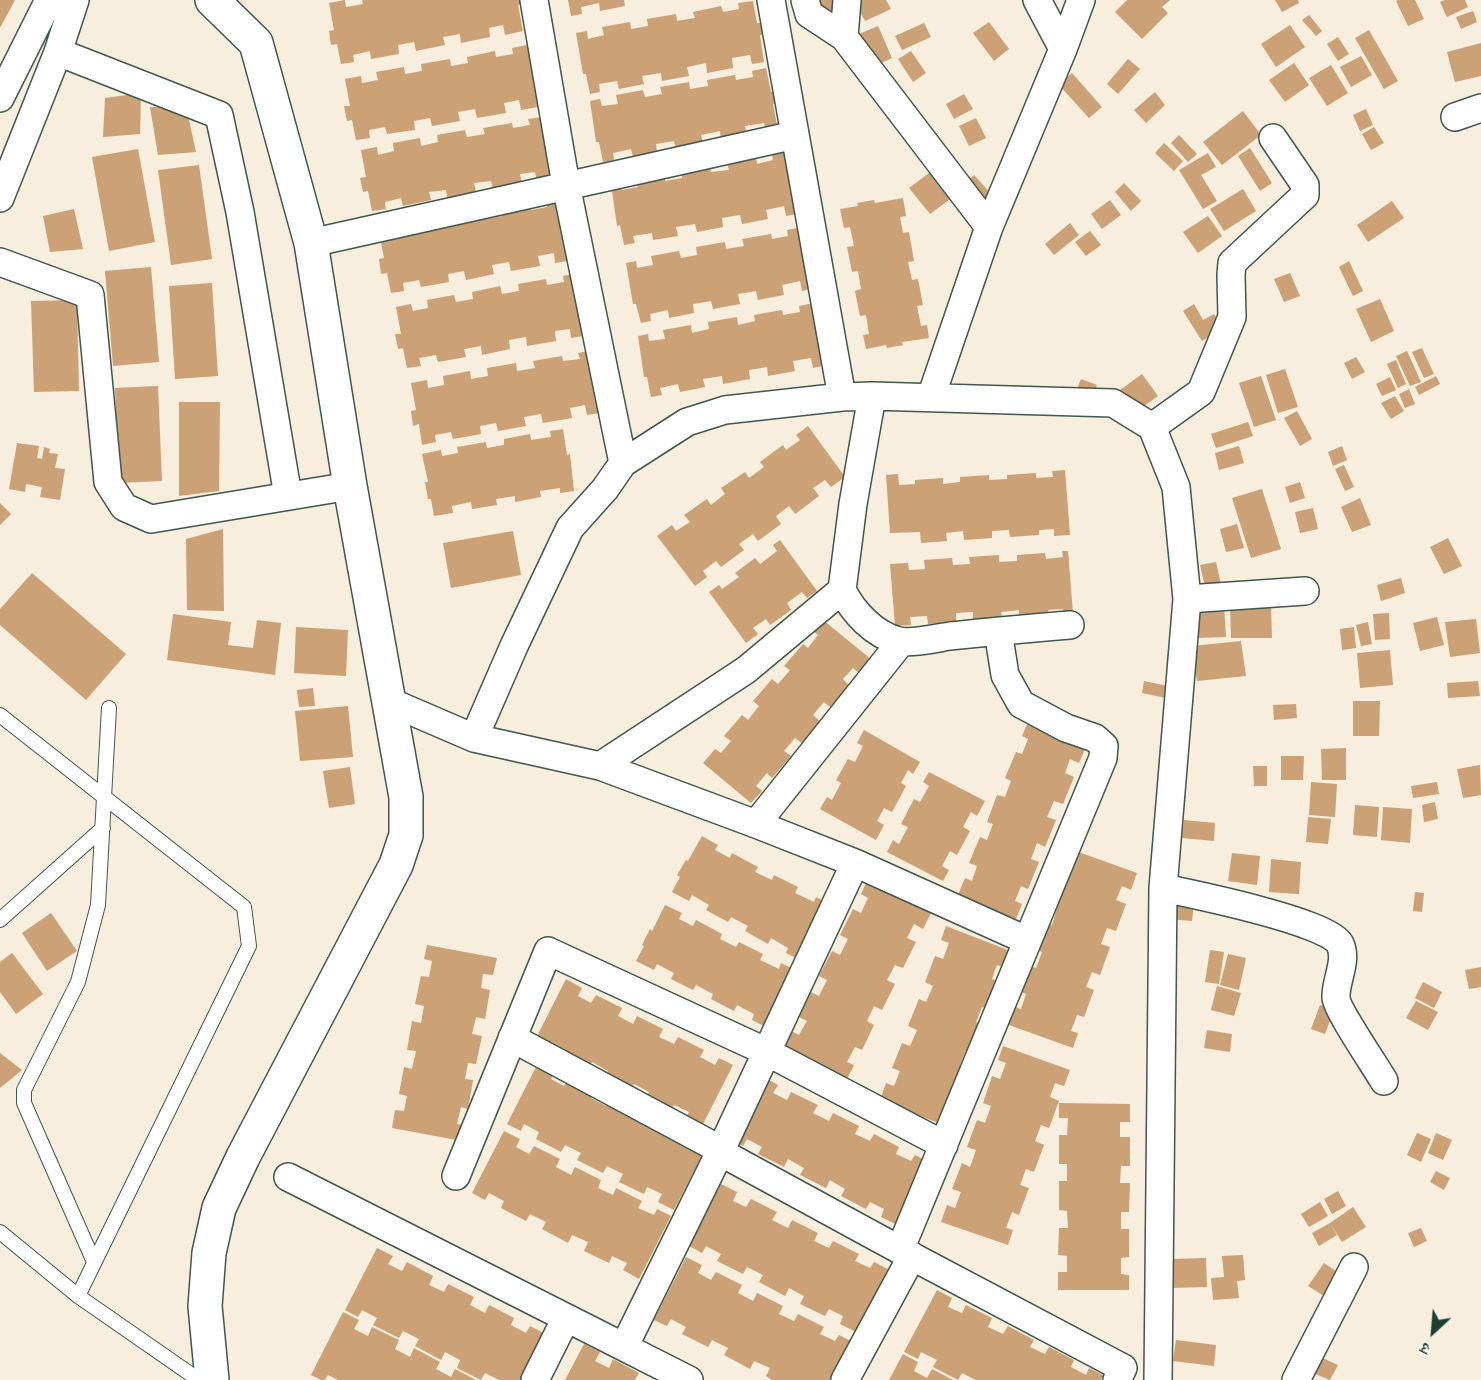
<!DOCTYPE html>
<meta charset="utf-8">
<style>
body{margin:0}
#map{position:relative;width:1481px;height:1380px;overflow:hidden;background:#f7eedd;font-family:"IM FELL French Canon","Noto Serif Devanagari",serif}
canvas{display:block}
.north{position:absolute;left:1403px;top:1302px;width:60px;height:60px;-webkit-text-stroke:4px #fdfcf7;paint-order:stroke;rotate:206deg;font-size:16px;font-weight:700;line-height:24px;text-align:center;color:#1f3d34}
.north::after{content:'';display:block;margin:auto;width:21px;height:27px;background:#1f3d34;clip-path:polygon(50% 0,100% 100%,50% 72%,0 100%)}
</style>
<div id="map">
<canvas width="1481" height="1380"></canvas>
<div class="north">उ</div>
</div>
<script>
const c = document.querySelector('canvas').getContext('2d');
c.lineJoin = 'round';
function fillPath(path, color) {
  c.fillStyle = color;
  c.fill(path, 'evenodd');
}
function trace(path, color, width, dash) {
  c.strokeStyle = color;
  c.lineWidth = width;
  c.lineCap = dash ? 'butt' : 'round';
  c.setLineDash(dash || []);
  c.stroke(path);
}
const building = new Path2D(`
 M0,0H15L0,28Z
 M345,0L346,7L363,4L362,0H523V3L518,5L523,31L505,35L503,25L489,28L490,37L461,43L460,34L443,37L445,45L416,51L414,42L398,45L399,54L371,59L370,51L353,55L354,62L341,64L337,44L331,45L329,31L334,30L329,3Z
 M568,0H624L625,6L600,11L599,3L581,7L582,14L571,16Z
 M819,0H835L838,7L824,13Z
 M854,0H886L891,9L865,21Z
 M1127,0H1170L1162,7L1168,13L1142,39L1115,12Z
 M1275,0H1298L1299,3L1282,12Z
 M1398,0H1415L1424,19L1408,26L1396,1Z
 M1445,0H1465L1468,7L1447,17L1440,2Z
 M753,1L757,23H761L763,35H760L764,62L752,64L750,55L732,58L733,68L707,73L706,63L687,67L689,76L662,81L661,73L642,76L644,84L619,89L617,81L599,84L600,92L590,94L586,74H583L576,33L587,31L588,39L604,35L602,27L630,22L631,29L648,26L647,19L676,14L677,21L695,18L693,12L721,6L723,12L739,9L738,3Z
 M1473,11L1477,22L1461,29L1456,17Z
 M1309,15L1322,31L1316,36L1302,20Z
 M989,22L1009,49L994,61L973,33Z
 M924,23L931,37L902,50L895,36Z
 M1290,25L1305,47L1276,67L1261,44Z
 M878,26L892,58L873,67L859,34Z
 M1369,30L1398,81L1384,89L1355,38Z
 M1338,37L1349,54L1338,61L1327,44Z
 M1481,43V76L1455,82L1447,52Z
 M527,45L531,68L537,67L539,79L533,80L538,107L521,110L519,100L504,103L506,113L477,118L475,109L458,112L460,121L432,126L430,118L414,121L415,130L387,134L385,127L369,130L370,138L356,140L352,120L347,121L344,106H350L345,79L361,76L362,83L378,80L376,72L404,67L405,74L422,71L421,64L450,59L451,66L468,63L467,57L495,51L496,57L513,54L512,48Z
 M911,51L926,73L913,82L898,59Z
 M1361,56L1372,75L1351,87L1340,67Z
 M1128,59L1140,69L1118,94L1107,84Z
 M1294,63L1309,85L1285,102L1269,80Z
 M1331,65L1348,93L1327,106L1309,78Z
 M766,68L771,92L774,91L776,103L773,104L778,130L766,133L764,123L745,126L747,136L721,140L720,131L701,135L703,144L676,149L674,141L656,144L657,152L633,157L631,149L613,153L614,160L603,162L599,142H596L590,101L600,99L602,106L618,104L616,95L643,90L645,97L662,94L660,87L689,82L690,89L708,86L707,80L735,75L736,80L753,77L752,71Z
 M1072,73L1102,107L1089,118L1059,85Z
 M1155,92L1165,105L1146,123L1134,110Z
 M141,93L140,134L103,137L105,98Z
 M964,94L973,109L954,119L946,104Z
 M150,107H186L196,152L158,155Z
 M1366,109L1373,125L1360,131L1353,115Z
 M1243,111L1261,135L1222,165L1203,142Z
 M543,117L554,178L537,182L535,172L520,174L522,184L493,189L491,181L474,183L476,192L447,198L446,190L429,192L431,200L403,206L401,198L385,202L386,209L372,211L368,191L363,192L360,178L366,177L361,150L377,147L378,155L394,151L393,143L420,138L421,146L438,142L437,135L465,130L467,137L485,134L483,128L512,123L513,128L530,125L528,119Z
 M976,118L986,138L969,146L959,126Z
 M1374,127L1384,143L1371,150L1362,134Z
 M1179,135L1197,154L1188,162L1171,143Z
 M1164,143L1183,161L1174,171L1155,153Z
 M1250,148L1272,183L1260,191L1238,156Z
 M138,149L155,242L109,251L92,157Z
 M787,152L798,214L786,216L784,206L766,210L768,219L742,224L740,215L722,218L723,227L697,232L695,224L676,227L678,236L653,240L652,233L633,236L635,243L624,245L620,225L617,226L611,184L621,182L622,190L638,187L636,178L664,173L665,181L682,178L681,170L710,165L711,172L729,170L727,163L756,158L757,164L773,160L772,154Z
 M1208,153L1216,167L1201,175L1217,201L1203,209L1179,170Z
 M199,165L212,259L171,265L158,170Z
 M937,167L957,194L930,214L909,188Z
 M974,175L995,198L984,208L963,185Z
 M1124,183L1141,201L1131,211L1115,192Z
 M1243,189L1256,211L1224,231L1210,209Z
 M561,198L573,260L555,263L554,253L538,256L540,266L511,271L509,262L492,265L494,274L466,280L464,271L448,274L449,282L421,287L419,280L403,283L404,291L391,293L387,273L381,274L379,259L384,258L379,232L484,212L485,219L503,216L502,209L530,204L531,210L547,207V201Z
 M903,198L906,216L900,217L903,233L909,232L914,261L908,262L912,280L918,279L923,305L917,306L921,326L927,325L929,338L902,342L903,345L887,348L886,345L866,349L863,335L869,334L866,315L860,316L855,291L861,289L858,271L852,272L847,247L854,246L850,227L844,228L840,209L858,206L857,203L874,200L875,203Z
 M1110,200L1121,215L1102,229L1091,214Z
 M1392,201L1404,218L1368,242L1357,225Z
 M74,209L83,249L50,252L43,216Z
 M1208,216L1222,236L1198,253L1183,232Z
 M1070,223L1079,235L1054,255L1045,244Z
 M802,227L814,288L802,291L800,281L782,285L784,295L758,300L756,291L738,294L740,304L713,309L711,301L693,304L694,313L669,318L668,310L650,314L651,321L641,323L636,304H633L626,263L636,261L637,268L653,265L651,256L679,251L681,258L697,255L696,247L725,242L726,249L744,246L742,239L771,234L772,239L788,236L787,230Z
 M1090,231L1101,245L1086,256L1075,242Z
 M1349,261L1363,291L1353,296L1339,267Z
 M151,267L159,362L113,366L105,271Z
 M578,273L589,335L571,338L570,329L555,331L556,341L527,346L526,337L509,340L510,349L482,355L481,346L464,349L466,357L438,362L436,355L419,358L421,366L407,368L403,348L398,349L395,334H401L396,307L411,304L413,311L428,308L427,300L454,295L456,302L473,299L472,292L500,286L502,294L519,291L518,284L546,279L547,285L564,282L563,276Z
 M1290,273L1300,296L1284,302L1274,279Z
 M212,283L218,376L175,379L169,286Z
 M1380,299L1394,331L1371,342L1356,309Z
 M77,300L79,391L34,392L31,301Z
 M814,303L826,365L813,368L811,358L793,361L795,371L768,376L767,367L749,370L750,379L723,384L722,376L703,379L705,387L680,392L678,384L660,388L662,395L651,397L647,377H644L638,336L648,334L649,341L665,339L663,330L691,325L692,333L709,329L708,322L737,317L738,325L755,321L754,315L782,310L783,315L800,312L799,306Z
 M1194,304L1203,320L1214,314L1223,328L1202,341L1183,311Z
 M1422,348L1434,374L1424,378L1412,352Z
 M593,350L605,412L587,415L585,405L570,408L572,418L543,423L541,414L524,417L526,426L498,431L496,423L480,426L481,434L453,439L451,432L435,435L436,442L422,445L419,424L413,426L411,411L416,410L411,383L427,380L428,388L444,385L443,376L470,371L471,379L488,376L487,368L516,363L517,371L535,368L533,361L562,356L563,361L580,359L578,353Z
 M1407,351L1421,382L1410,386L1396,356Z
 M1356,357L1365,372L1352,379L1344,363Z
 M1396,360L1406,384L1398,388L1387,364Z
 M1285,369L1298,407L1278,413L1266,375Z
 M1142,374L1158,396L1136,412L1120,390Z
 M1261,376L1276,420L1254,427L1239,383Z
 M1436,376L1440,384L1419,395L1415,387Z
 M1390,377L1396,390L1382,396L1376,384Z
 M1081,379L1097,385L1091,400L1075,393Z
 M158,386L162,481L119,483L115,388Z
 M1409,389L1415,404L1405,408L1399,394Z
 M1395,396L1404,411L1391,419L1381,403Z
 M179,402H220L219,491L179,496Z
 M1297,411L1312,439L1300,446L1284,418Z
 M1248,422L1253,436L1216,448L1211,434Z
 M808,426L845,477L831,487L825,480L813,488L819,496L795,514L789,506L776,516L781,524L758,541L753,534L739,544L744,550L721,567L716,561L703,571L707,577L695,586L657,536L672,525L676,531L690,522L684,515L707,499L711,505L725,494L721,488L745,472L749,478L764,467L760,462L783,445L786,450L800,440L796,435Z
 M563,429L567,455L570,454L574,491L560,493V488L540,491L541,497L515,502V496L496,499L497,505L472,509L471,502L452,506L453,513L434,516L431,499H428L425,482H428L422,454L441,450L442,456L458,453L457,447L486,442L487,448L504,445V439L530,434L531,440L551,437L550,431Z
 M17,443L39,446L37,458L42,459L44,447L50,449L49,453L58,454L55,468L65,469L60,500L40,497L42,487L26,484L25,492L9,489Z
 M1239,446L1244,463L1219,470L1215,453Z
 M1342,446L1347,460L1333,466L1328,452Z
 M1344,465L1354,487L1345,491L1335,469Z
 M1065,470L1070,535L1054,536V529L1039,530V535L1010,537L1009,530L992,531V538L964,540L963,531L946,533L947,541L921,543L920,532L890,533L886,475L898,474L899,485L915,484V480L943,478V484L960,482V477L989,475V480L1007,479V475L1036,473V478L1053,477L1052,471Z
 M1300,482L1305,498L1290,503L1285,487Z
 M1262,489L1281,549L1251,558L1232,498Z
 M1360,498L1371,525L1352,532L1341,507Z
 M0,503L11,514L0,525Z
 M1313,508L1318,529L1300,533L1295,512Z
 M1237,524L1244,548L1226,552L1220,529Z
 M223,529L224,611L187,610L186,539Z
 M513,531L521,575L451,588L443,543Z
 M1448,538L1462,566L1444,574L1430,547Z
 M780,540L817,591L807,598L802,592L787,603L791,610L770,625L766,619L753,628L758,634L746,643L709,592L719,585L722,589L739,577L735,573L755,558L760,564L777,551L773,545Z
 M1062,551H1068L1073,613L1064,614L1063,609L1048,610L1049,615L1019,617V610L1001,612L1002,618L973,620V612L956,613V621L928,624L927,616L910,617L911,625L895,626L890,564L908,563L909,570L925,569L924,560L952,558L953,565L970,564L969,557L999,555V562L1017,561V555L1045,553L1046,559L1063,557Z
 M1216,562L1221,584L1205,587L1200,565Z
 M32,573L126,654L86,700L0,625V609Z
 M1401,578L1405,593L1381,601L1377,585Z
 M1224,606L1226,637L1195,638L1193,607Z
 M1230,606H1271L1272,638H1231Z
 M1389,613L1390,639L1375,640L1373,614Z
 M173,614L231,622L228,645L253,648L257,620L281,623L275,675L167,660Z
 M1437,617L1444,645L1420,651L1413,623Z
 M1476,619L1480,653L1450,657L1445,622Z
 M823,620L872,660L860,674L853,668L843,679L850,686L831,708L824,702L813,715L820,721L802,743L795,738L784,751L791,756L772,778L767,773L756,786L762,791L751,803L703,763L715,749L721,753L731,741L724,736L742,715L748,720L759,706L753,701L772,679L778,684L790,670L784,666L803,644L808,648L818,635L813,631Z
 M1368,622L1372,644L1361,646L1356,625Z
 M296,627L348,630L346,676L294,673Z
 M1354,627L1356,648L1342,650L1340,629Z
 M1241,641L1246,676L1197,681L1192,646Z
 M1390,650L1393,685L1360,688L1357,653Z
 M1144,681L1168,686L1166,698L1142,693Z
 M1478,681L1480,696L1448,698L1447,683Z
 M313,688L315,706L299,707L297,690Z
 M1353,701H1380L1379,736H1353Z
 M1296,704L1297,718L1274,720L1273,705Z
 M348,706L353,757L300,761L295,711Z
 M1028,722L1086,747L1079,763L1070,759L1065,773L1074,777L1063,804L1054,801L1047,817L1056,820L1045,847L1037,843L1031,859L1039,862L1028,889L1021,886L1015,901L1022,904L1016,919L958,895L965,878L972,881L977,866L969,863L980,837L987,840L993,824L987,822L997,795L1005,797L1011,781L1005,778L1016,752L1022,754L1028,739L1022,736Z
 M864,730L920,762L913,774L908,770L901,783L906,786L892,812L884,808L877,821L884,825L876,840L820,809L827,797L832,800L841,783L836,780L848,759L855,762L863,746L857,743Z
 M1346,748V780H1322L1321,749Z
 M1281,756H1304L1303,780H1281Z
 M1480,765L1481,795L1463,798L1457,769Z
 M1253,766H1267V786H1254Z
 M350,767L355,804L329,808L323,771Z
 M929,772L985,801L977,816L971,812L963,827L970,831L957,855L950,851L942,866L949,870L943,881L887,852L893,840L899,844L908,827L901,824L914,799L920,802L929,786L923,782Z
 M1311,782L1337,784L1335,817L1309,815Z
 M1437,782L1439,794L1413,798L1411,786Z
 M1435,802L1438,819L1424,822L1422,805Z
 M1355,805L1379,807L1377,837L1353,835Z
 M1383,807L1412,809L1410,843L1381,840Z
 M1308,817L1331,819L1328,844L1306,842Z
 M1184,820L1215,823L1214,841L1182,838Z
 M702,836L718,845L715,850L730,858L732,853L758,867L755,872L772,880L774,875L798,887L795,893L814,902L816,897L827,903L798,959L786,953L788,948L771,938L768,944L745,931L748,926L731,917L728,922L706,910L709,905L692,895L689,901L672,892L680,877L677,875L686,860L688,861Z
 M1070,849L1137,873L1131,890L1122,886L1116,900L1126,904L1116,931L1107,928L1101,944L1110,947L1100,975L1092,972L1086,987L1094,990L1084,1017L1077,1015L1071,1031L1078,1033L1073,1048L1006,1024L1013,1006L1021,1009L1026,994L1018,991L1028,965L1036,968L1042,952L1034,949L1043,922L1052,925L1057,908L1050,905L1060,878L1067,881L1073,865Z
 M1232,853L1260,856L1257,885L1228,881Z
 M1271,859L1301,862L1299,894L1269,892Z
 M867,881L931,913L923,929L914,924L907,938L916,942L903,968L895,965L887,980L895,984L882,1010L874,1006L867,1021L874,1025L862,1050L855,1047L847,1062L854,1065L847,1079L784,1047L791,1031L799,1035L807,1021L799,1017L811,992L819,996L827,980L819,976L832,951L840,955L848,939L840,935L853,909L861,913L868,898L861,894Z
 M1415,892L1424,893L1422,912L1413,911Z
 M1170,900L1194,902L1192,921L1169,919Z
 M665,905L682,913L679,919L693,926L696,920L722,934L720,939L736,947L739,942L763,954L760,960L779,969L781,963L793,969L764,1026L752,1020L754,1014L737,1005L734,1011L711,999L713,994L696,985L693,990L671,979L674,973L657,964L654,970L636,961L644,946L642,945L650,929L652,931Z
 M51,913L77,951L47,971L22,933Z
 M946,926L1013,952L1007,968L997,965L992,979L1001,982L990,1010L982,1007L976,1022L985,1026L974,1053L966,1050L960,1065L968,1068L946,1126L880,1100L886,1083L894,1086L900,1071L892,1068L902,1043L910,1046L917,1030L908,1026L919,999L926,1002L933,986L925,982L935,956L943,959L949,943L941,940Z
 M427,945L497,958L493,975L483,974L481,988L490,990L485,1019L476,1017L472,1034L482,1036L476,1064L468,1063L465,1079L473,1080L468,1109L461,1107L457,1124L465,1125L462,1141L392,1128L395,1110L404,1111L407,1096L399,1094L404,1067L412,1069L416,1051L407,1050L412,1021L421,1023L424,1006L415,1004L421,976L429,977L432,961L424,959Z
 M1210,950L1224,952L1219,984L1205,982Z
 M12,953L43,994L16,1014L0,992V962Z
 M1228,954L1246,958L1239,990L1220,985Z
 M1481,967V987L1469,989L1465,970Z
 M566,979L582,988L578,996L591,1003L596,995L622,1008L618,1016L633,1024L637,1016L663,1029L659,1037L674,1044L678,1037L704,1050L700,1057L715,1065L719,1058L733,1065L701,1128L685,1119L689,1112L674,1105L670,1112L646,1099L649,1092L634,1084L630,1091L604,1078L608,1071L592,1062L588,1070L562,1057L566,1050L551,1042L547,1049L534,1042Z
 M1423,982L1442,992L1434,1008L1415,998Z
 M1217,986L1241,993L1234,1016L1211,1010Z
 M1416,1001L1438,1012L1428,1030L1406,1018Z
 M1320,1005L1334,1010L1325,1034L1311,1029Z
 M1207,1030L1232,1034L1230,1052L1204,1048Z
 M1003,1046L1070,1070L1064,1086L1055,1083L1050,1097L1059,1101L1049,1128L1041,1125L1035,1141L1044,1145L1034,1172L1026,1169L1020,1185L1029,1188L1019,1215L1012,1212L1006,1228L1013,1230L1008,1245L941,1222L947,1205L955,1208L961,1192L952,1189L962,1163L970,1167L976,1150L967,1147L977,1120L985,1123L991,1106L983,1103L992,1076L1000,1079L1006,1063L998,1060Z
 M0,1053L22,1070L0,1088Z
 M539,1061L555,1070L551,1079L564,1086L569,1077L595,1090L591,1098L606,1106L611,1098L636,1111L633,1119L647,1127L651,1119L706,1147L674,1210L658,1202L662,1194L647,1187L644,1194L619,1182L623,1174L607,1166L603,1173L577,1160L581,1153L565,1145L561,1152L536,1139L539,1132L524,1124L521,1131L507,1124Z
 M762,1076L778,1085L773,1093L787,1100L791,1092L818,1105L813,1113L829,1121L833,1113L859,1126L855,1134L870,1141L874,1134L899,1147L896,1154L911,1161L915,1155L929,1162L897,1225L881,1217L884,1209L870,1202L866,1209L841,1196L845,1189L830,1180L826,1188L800,1175L804,1168L788,1159L784,1167L758,1154L762,1147L747,1139L743,1146L730,1140Z
 M1059,1103L1130,1104V1122H1120V1137H1130V1166H1121L1120,1183H1130L1129,1212H1121V1229H1129V1257L1121,1258V1274L1129,1275V1290H1058V1272H1067V1256L1058,1255L1059,1228H1068L1067,1211L1059,1210V1181H1067V1164H1059V1135H1067L1068,1118H1059Z
 M504,1131L520,1139L516,1147L529,1154L534,1146L560,1159L556,1167L571,1175L575,1167L601,1180L598,1188L613,1195L616,1188L642,1201L638,1208L654,1215L657,1209L671,1216L639,1279L623,1270L627,1263L612,1256L609,1263L584,1251L588,1242L572,1235L568,1243L542,1229L546,1222L530,1214L526,1221L501,1208L504,1201L489,1193L485,1200L472,1193Z
 M1417,1133L1431,1139L1421,1162L1407,1155Z
 M1436,1133L1452,1140L1443,1160L1428,1153Z
 M1436,1171L1450,1178L1444,1190L1430,1182Z
 M721,1184L737,1192L733,1201L746,1207L751,1199L777,1212L772,1220L788,1228L792,1220L818,1233L814,1241L829,1248L833,1241L859,1254L855,1261L870,1268L874,1262L888,1269L856,1332L840,1324L843,1316L829,1309L825,1316L800,1304L804,1296L789,1288L785,1296L759,1282L763,1275L747,1267L743,1274L717,1261L721,1254L706,1246L702,1253L689,1246Z
 M1338,1191L1346,1206L1332,1214L1324,1199Z
 M1320,1202L1328,1216L1309,1227L1301,1214Z
 M1353,1207L1366,1227L1342,1242L1330,1223Z
 M1330,1223L1337,1235L1319,1246L1312,1233Z
 M1421,1228L1427,1241L1414,1247L1408,1233Z
 M377,1248L393,1256L388,1264L402,1271L407,1262L433,1276L429,1285L444,1292L448,1284L474,1297L470,1305L485,1313L489,1305L514,1318L511,1325L526,1333L530,1326L544,1333L520,1380H499L485,1373L481,1380L457,1368L460,1360L445,1352L441,1360L415,1346L419,1339L403,1331L399,1338L373,1325L377,1318L362,1310L358,1317L345,1310Z
 M1243,1255L1245,1280L1237,1281L1239,1298L1213,1300L1211,1278L1224,1277L1222,1256Z
 M686,1257L702,1265L698,1273L711,1280L716,1272L742,1285L738,1293L753,1301L757,1293L783,1306L779,1314L794,1321L798,1314L824,1327L820,1334L835,1341L839,1335L853,1342L834,1380H772L766,1376L770,1368L754,1361L750,1369L724,1355L728,1348L712,1340L708,1347L682,1334L686,1327L671,1319L667,1326L654,1320Z
 M1206,1258L1207,1287L1172,1288L1171,1259Z
 M1324,1263L1339,1273L1324,1296L1308,1286Z
 M937,1290L952,1298L948,1307L962,1313L966,1305L992,1318L988,1327L1003,1334L1008,1326L1034,1340L1030,1347L1045,1354L1049,1347L1074,1360L1071,1367L1086,1375L1089,1368L1103,1375L1101,1380H976L962,1373L958,1380L933,1367L937,1360L921,1352L918,1359L904,1352Z
 M343,1312L359,1320L354,1329L368,1336L372,1327L399,1340L395,1349L410,1357L414,1348L440,1362L436,1369L451,1377L455,1369L476,1380H338L328,1375L325,1380H321L311,1375Z
 M1176,1340L1216,1345L1214,1366L1173,1361Z
 M584,1344L600,1352L595,1361L609,1368L613,1359L639,1373L635,1380H565Z
 M903,1354L918,1362L914,1371L927,1378L932,1369L953,1380H889Z
 M1316,1355L1338,1365L1330,1380L1308,1371Z`);
const service = new Path2D(`
 M0,715L244,907L249,946L78,1296
 M0,920L103,828
 M0,1232L78,1296L199,1380
 M94,1262L24,1103V1090L78,982L98,905L109,708`);
const minor = new Path2D(`
 M534,0L566,185L623,463
 M771,0L842,397
 M805,0L809,14L844,37L989,227
 M1037,0L1063,49
 M844,37L847,0
 M58,52L219,115L240,212L288,496
 M0,98L49,0
 M1455,117L1481,108
 M0,198L58,52L75,0
 M311,243L795,135
 M0,262L90,295L108,482L124,507L151,519L350,486
 M931,397L989,227L1063,49L1081,0
 M1152,427L1201,392L1232,317L1231,275L1232,263L1305,195V185L1273,138
 M842,590C853,612 874,635 899,641C911,644 937,638 950,636C990,632 1029,628 1070,625
 M1187,599L1305,591
 M388,701L474,738L600,766L756,824L855,863
 M474,738L514,646L570,528L605,489L623,463L687,422L725,410L842,397L872,396L1113,403L1152,427L1176,487L1187,599L1163,888L1158,1380
 M600,766L746,670L842,590L853,504L872,396
 M756,824L901,642
 M1163,888C1192,894 1329,922 1340,944C1348,961 1335,981 1336,998C1337,1010 1376,1067 1384,1081
 M512,1038L708,1143L720,1152L900,1250L1123,1368L1117,1380
 M456,1176L548,951L765,1051L944,1145
 M288,1177L624,1347L720,1152L855,863L1026,940
 M900,1250L1103,758L1104,746L1095,738L1066,728L1021,704L1005,675L998,631
 M624,1347L689,1380
 M535,1380L566,1318
 M845,1380L912,1256
 M1296,1380L1354,1267`);
const tertiary = new Path2D(`
 M212,1380L205,1306L209,1253L219,1208L243,1157L396,865L406,835V797L350,486L311,243L256,43L212,0`);
fillPath(building, '#cba175');
trace(service, '#3f584d', 16);
trace(minor, '#3f584d', 30);
trace(tertiary, '#3f584d', 36);
trace(service, '#fff', 14);
trace(minor, '#fff', 27);
trace(tertiary, '#fff', 33);
</script>
